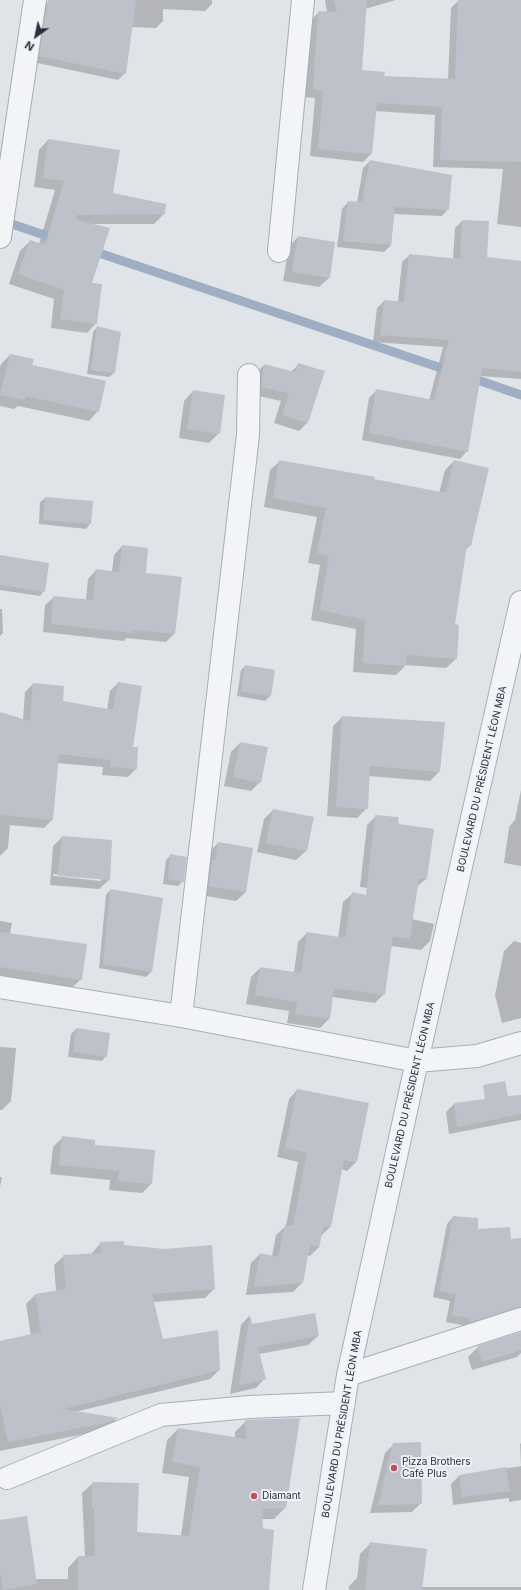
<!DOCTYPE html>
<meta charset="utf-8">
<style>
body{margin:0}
#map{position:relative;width:521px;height:1590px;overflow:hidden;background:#e0e3e8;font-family:Inter,sans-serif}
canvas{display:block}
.north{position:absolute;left:16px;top:16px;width:40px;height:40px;-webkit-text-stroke:3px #eff2f6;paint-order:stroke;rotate:213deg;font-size:11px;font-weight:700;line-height:16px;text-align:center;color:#2a303e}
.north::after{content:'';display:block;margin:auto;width:14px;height:18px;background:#2a303e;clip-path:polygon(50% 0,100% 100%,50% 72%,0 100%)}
</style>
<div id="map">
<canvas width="521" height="1590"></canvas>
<div class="north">N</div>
</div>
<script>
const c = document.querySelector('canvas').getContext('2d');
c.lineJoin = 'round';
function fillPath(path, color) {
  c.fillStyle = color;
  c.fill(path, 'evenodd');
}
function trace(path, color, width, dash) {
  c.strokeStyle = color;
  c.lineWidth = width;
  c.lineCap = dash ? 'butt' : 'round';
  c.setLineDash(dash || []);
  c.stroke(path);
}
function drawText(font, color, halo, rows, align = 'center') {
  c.font = font + ' Inter,sans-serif';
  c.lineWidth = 4;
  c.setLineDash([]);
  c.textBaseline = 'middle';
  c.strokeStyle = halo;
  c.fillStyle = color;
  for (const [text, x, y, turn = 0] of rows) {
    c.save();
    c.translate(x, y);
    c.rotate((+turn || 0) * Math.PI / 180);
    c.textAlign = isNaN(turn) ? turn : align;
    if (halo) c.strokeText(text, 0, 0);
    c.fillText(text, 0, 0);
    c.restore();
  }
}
const shadow = new Path2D(`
 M50,0H212V4L205,11L163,9V21L156,28L131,27L125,73L118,80L33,62L42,8Z
 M325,0H396L365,9L361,71L383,77L448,80L451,8L459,0H518L521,3V227L497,224L503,169L433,167L435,115L375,111L371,154L363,162L310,156L315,98L305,97L311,20L319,12H327Z
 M48,140L112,194L164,214L154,224H92L90,284L96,323L87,333L51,328L54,299L9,284L20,251L30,241L39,244L55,190L34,187L39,150Z
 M370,161L448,209L442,216L394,214L391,245L384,252L337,247L342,209L348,202L357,203L363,168Z
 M462,221L483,267L521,272V379L480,376L467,451L460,459L362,440L369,398L376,391L429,401L443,347L373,342L377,308L384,301L398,302L402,262L410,255L453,259L455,228Z
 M298,237L329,278L319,287L283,281L289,246Z
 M97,327L114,373L109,377L87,374L93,332Z
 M10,355L31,366L98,411L89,421L18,406L14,409L0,406V367L1,364Z
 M299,364L323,372L307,423L299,431L274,423L281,401L254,395L256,373L264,365L291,372Z
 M193,391L219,433L209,443L179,438L184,401Z
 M280,461L439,493L445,470L454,461L470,545L465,551L454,625L456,659L446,668L406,665L396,675L353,672L356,629L311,620L320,565L308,563L317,517L264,507L270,470Z
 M45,498L90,524L86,529L39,524L40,502Z
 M122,546L144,574L174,634L166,642L126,638L124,641L43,632L45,605L54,597L86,600L88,579L96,570L112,572L114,555Z
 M0,556L44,591L40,596L0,590Z
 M0,609H2L3,633L0,636Z
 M245,666L274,670L270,696L265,701L237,696L241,670Z
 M118,683L136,769L128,777L102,775L103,767L57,763L52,820L44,828L10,825L8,848L0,856V713L23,720L25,692L33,684L62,702L107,710L110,691Z
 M342,717L439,772L430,781L369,776L367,808L357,818L327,816L333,726Z
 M240,743L260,782L251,791L224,786L231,752Z
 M521,790V866L504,863L509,827L515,820Z
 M273,810L312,818L306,851L296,860L257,852L264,819Z
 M376,816L398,825L426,879L408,894L360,887L367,825Z
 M62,837L111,841L109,880L99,889L50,885L53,846ZM53,874L101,879V881L53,876Z
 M218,843L246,892L236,901L200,895L209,852Z
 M171,855L183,881L178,886L163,884L166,860Z
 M110,890L162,899L151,972L146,977L99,968L106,895Z
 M352,894L380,912L434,924L430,941L421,950L391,946L384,994L375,1003L332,997L329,1019L320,1028L287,1023L289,1011L246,1004L251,977L260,968L294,973L298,942L307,933L338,938L343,902Z
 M0,921L12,923L10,934L81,979L72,988L0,977Z
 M514,941L521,943V1018L502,1023L495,995L504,951Z
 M76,1029L106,1056L102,1061L68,1057L71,1034Z
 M0,1047L16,1048L11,1101L2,1110H0Z
 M297,1090L356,1162L347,1171L341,1169L330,1227L321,1236L319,1247L310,1256L307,1255L302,1283L293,1292L246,1295L251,1263L260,1254L272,1256L276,1235L286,1226L298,1162L277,1157L289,1099Z
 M521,1096V1120L449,1134L446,1112L454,1104Z
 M63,1137L94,1145L152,1183L142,1193L109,1190L110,1180L50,1174L53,1147Z
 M0,1177H2L0,1187Z
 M453,1217L478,1230L510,1240L521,1239V1311L463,1329L462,1325L446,1322L450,1301L433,1297L447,1224Z
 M101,1243L123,1246L214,1289L205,1298L153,1302L162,1340L219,1370L210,1379L75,1412L116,1420L108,1428L99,1431L0,1451V1342L31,1336L26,1304L35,1295L56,1291L54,1265L64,1256L91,1254Z
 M249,1316L252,1325L318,1336L308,1345L259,1354L265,1378L256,1388L230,1394L241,1325Z
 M521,1333V1353L517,1357L472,1370L468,1357L478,1347Z
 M246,1421L285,1508L274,1519H262L268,1590H0V1521L35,1579H68V1568L78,1557H85L82,1493L93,1483L136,1533L181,1536L189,1477L162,1473L167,1440L178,1429L235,1438V1432Z
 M521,1443V1466L520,1444Z
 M394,1444L421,1503L412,1512L370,1513L385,1453Z
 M521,1466V1500L509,1502V1498L453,1505L451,1484L459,1476Z
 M371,1543L421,1587H521V1590H349V1586L357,1578L360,1554Z`);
const stream = new Path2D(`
 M3,221L59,240
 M90,250L453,372
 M469,377L521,395`);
const building = new Path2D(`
 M48,0H136L126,74L39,56Z
 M334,0H367L362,70L385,72L384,76L455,79L458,0H521V162L440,160L442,107L377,103L372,154L318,149L323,91L313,89L318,11L337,12Z
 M48,139L120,150L113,193L166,204L165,214L77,215L76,220L110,228L92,283L102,284L97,324L60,319L64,290L18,274L30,240L45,245L64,181L43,178Z
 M370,160L452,175L449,210L395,207L391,245L343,241L348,201L362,202Z
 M462,220L489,221L487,257L521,261V372L482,368L468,452L369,433L376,389L434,400L449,340L380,335L384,300L404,302L409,254L460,259Z
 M298,236L335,242L330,278L292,272Z
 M97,326L121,332L115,373L91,370Z
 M10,354L34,359L32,365L106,381L99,412L25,396V400L0,395Z
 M298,363L325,371L308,423L282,415L289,393L261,387L264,364L295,372Z
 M193,390L225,395L220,434L187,429Z
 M279,460L375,477L374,479L446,493L454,460L489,468L471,546L467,545L455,624L459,625L457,659L407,655L406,666L363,663L365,620L320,610L329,556L317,553L326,508L273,498Z
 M45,497L93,501L91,524L43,520Z
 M122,545L148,548L146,573L182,577L175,634L133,630V633L51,624L53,596L93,600L96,569L119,572Z
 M0,555L49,563L45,592L0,585Z
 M245,665L275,670L271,696L241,691Z
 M118,682L142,686L133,747H138L137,769L110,767V760L59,754L53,820L0,815V712L30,721L33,683L64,686L63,701L113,710Z
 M342,716L445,722L440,772L370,766L368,809L336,807Z
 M240,742L268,747L261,783L233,777Z
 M273,809L314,817L307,851L266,843Z
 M375,815L398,817L399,824L434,829L427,879L419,878L410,939L393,936L385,995L334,988L330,1019L295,1014L297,1002L255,995L260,967L301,973L307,932L345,938L352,892L366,895Z
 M62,836L112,840L110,880L58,876Z
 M218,842L253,848L246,892L209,886L212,860H215Z
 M170,854L187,857L184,882L168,879Z
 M110,889L163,898L152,972L103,964Z
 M0,932L87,944L82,980L0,967Z
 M76,1028L110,1033L107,1057L73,1052Z
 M505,1081L508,1096L521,1095V1114L457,1127L454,1103L485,1099L483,1085Z
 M297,1089L369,1103L357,1162L344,1160L331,1227L324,1226L319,1247L310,1245L303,1283L254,1287L260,1253L278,1257L285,1225L293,1226L307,1153L285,1148Z
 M62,1136L95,1140V1145L155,1150L152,1184L118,1181L119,1171L59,1165Z
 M453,1216L478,1218V1229L510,1227L511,1239L521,1238V1307L470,1322L469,1318L452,1315L456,1294L439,1291Z
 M124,1241V1245L165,1249L212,1245L215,1289L152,1294L163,1339L218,1330L220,1370L63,1409L118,1418L110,1422L8,1442L0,1404V1341L41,1332L35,1294L66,1289L63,1255L101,1253L100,1242Z
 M315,1313L319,1336L258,1347L266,1379L239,1385L250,1314L252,1324Z
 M521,1332V1350L482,1362L477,1346Z
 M300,1418L286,1508L263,1509L262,1528L274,1530L269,1590H78V1556H95L94,1507H92V1482L139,1483L137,1532L189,1536L200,1467L172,1462L178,1428L246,1439L245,1420Z
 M421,1442L422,1504L378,1505L393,1443Z
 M506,1467L510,1491L462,1497L459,1475Z
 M27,1516L37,1584L3,1590L0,1571V1520Z
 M370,1542L427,1549L422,1590H365Z`);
const minor = new Path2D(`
 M0,237L35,0
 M279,251L303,0
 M0,987L181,1016L417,1061L477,1056L521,1043
 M181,1016L248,435L249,375
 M348,1375L521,1319
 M7,1478L161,1415L249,1407L344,1403
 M314,1590L348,1375L417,1061L521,602`);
const markers = [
 [394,1468,4,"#c44e57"],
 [254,1496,4,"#c44e57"]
];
const streetNames = [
 ["BOULEVARD DU PRÉSIDENT LÉON MBA",482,779,-77],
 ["BOULEVARD DU PRÉSIDENT LÉON MBA",410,1095,-77],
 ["BOULEVARD DU PRÉSIDENT LÉON MBA",342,1424,-80]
];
const poiNames = [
 ["Pizza Brothers",402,1462],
 ["Café Plus",402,1474],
 ["Diamant",262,1496]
];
fillPath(shadow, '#0003');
trace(stream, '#9eaec5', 9);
fillPath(building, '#bec1ca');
trace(minor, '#a9adb5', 24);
trace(minor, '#f2f4f7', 22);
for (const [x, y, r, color] of markers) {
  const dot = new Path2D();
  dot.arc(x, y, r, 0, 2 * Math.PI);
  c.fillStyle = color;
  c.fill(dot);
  trace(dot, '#eff2f6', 1.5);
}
drawText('10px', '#2a303e', '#eff2f6', streetNames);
drawText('10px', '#2a303e', '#eff2f6', poiNames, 'left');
</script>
